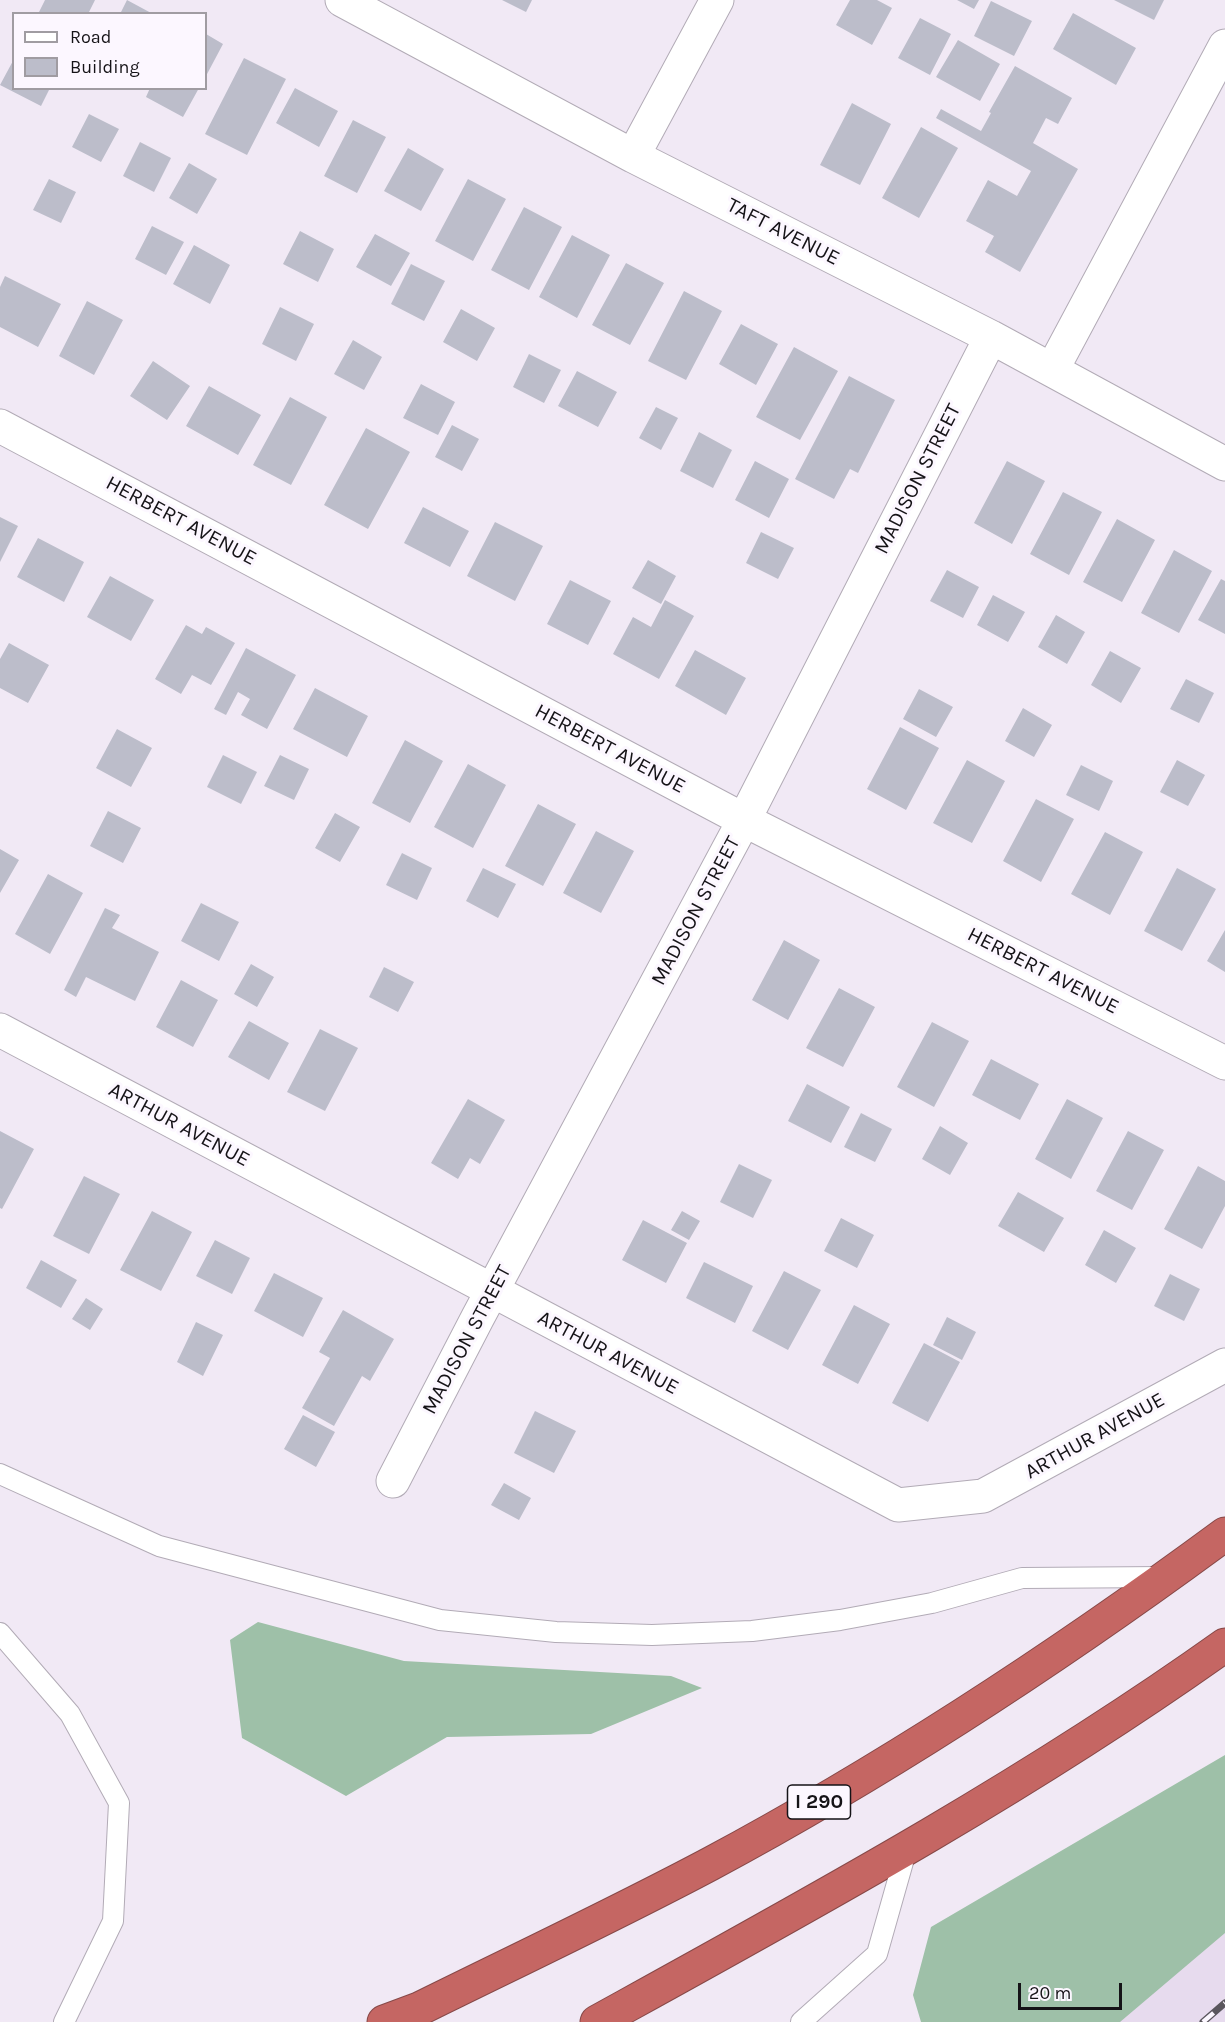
<!DOCTYPE html>
<style>
body{margin:0}
#map{position:relative;width:1225px;height:2022px;overflow:hidden;background:#f1e9f5;font-family:Karla,sans-serif}
canvas{display:block}
.legend{position:absolute;left:12px;top:12px;width:195px;height:78px;box-sizing:border-box;background:#fcf7ff;border:2px solid #a09ca2;margin:0;padding:8px 10px;list-style:none;font-size:18px;color:#151317}
.legend li{display:flex;align-items:center;gap:12px;height:30px}
.legend b{width:30px;border:2px solid #a09ca2}
.scale{position:absolute;left:1018px;top:1983px;width:104px;height:27px;box-sizing:border-box;border:3px solid #151317;border-top:0;padding-left:8px;font-size:18px;line-height:21px;white-space:nowrap;color:#151317;-webkit-text-stroke:4px #fcf7ff;paint-order:stroke}
</style>
<div id="map">
<canvas width="1225" height="2022"></canvas>
<ul class="legend">
<li><b style="height:8px;background:#fff"></b>Road</li>
<li><b style="height:16px;background:#bcbdca"></b>Building</li>
</ul>
<div class="scale">20 m</div>
</div>
<script>
const c = document.querySelector('canvas').getContext('2d');
c.lineJoin = 'round';
function fillPath(path, color) {
  c.fillStyle = color;
  c.fill(path, 'evenodd');
}
function trace(path, color, width, dash) {
  c.strokeStyle = color;
  c.lineWidth = width;
  c.lineCap = dash ? 'butt' : 'round';
  c.setLineDash(dash || []);
  c.stroke(path);
}
function drawText(font, color, halo, rows, align = 'center') {
  c.font = font + ' Karla,sans-serif';
  c.lineWidth = 6;
  c.setLineDash([]);
  c.textBaseline = 'middle';
  c.strokeStyle = halo;
  c.fillStyle = color;
  for (const [text, x, y, turn = 0] of rows) {
    c.save();
    c.translate(x, y);
    c.rotate((+turn || 0) * Math.PI / 180);
    c.textAlign = isNaN(turn) ? turn : align;
    if (halo) c.strokeText(text, 0, 0);
    c.fillText(text, 0, 0);
    c.restore();
  }
}
const built = new Path2D(`
 M1225,1894V2022H1072Z`);
const forest = new Path2D(`
 M258,1622L404,1661L671,1676L702,1688L591,1734L447,1737L346,1796L242,1738L230,1640Z
 M1225,1755V1933L1120,2022H921L913,1995L931,1927Z`);
const building = new Path2D(`
 M45,0H95L88,14H38Z
 M127,0L153,14H120Z
 M502,0H532L526,12Z
 M850,0H877L892,8L872,45L836,25Z
 M957,0H979L974,9Z
 M1114,0H1164L1154,20Z
 M991,1L1032,21L1014,56L974,36Z
 M1073,13L1136,48L1116,85L1053,49Z
 M920,18L951,34L930,75L898,58Z
 M206,34L223,44L206,76Z
 M958,40L1000,64L980,101L936,77Z
 M244,58L286,79L247,155L205,134Z
 M14,59V88H50L41,106L0,85Z
 M1015,66L1072,98L1058,124L1046,118L1033,143L1078,169L1020,272L985,252L994,236L966,221L988,180L1017,196L1031,171L936,118L941,109L981,131L991,113L989,112Z
 M150,88H199L183,117L146,97Z
 M295,88L338,111L319,147L276,123Z
 M852,103L891,124L860,185L820,165Z
 M89,114L119,129L101,162L72,147Z
 M353,120L386,137L357,193L324,176Z
 M921,127L958,148L919,218L882,198Z
 M140,142L171,158L154,192L123,176Z
 M408,148L444,169L421,211L384,191Z
 M189,163L217,179L197,214L169,198Z
 M49,179L76,192L61,223L33,210Z
 M468,179L506,199L473,261L435,241Z
 M524,207L562,227L529,290L491,270Z
 M152,226L184,242L166,275L135,259Z
 M300,231L334,249L318,282L283,264Z
 M375,234L410,253L391,286L356,267Z
 M572,235L610,255L577,318L539,297Z
 M194,245L230,265L210,304L173,284Z
 M626,263L664,283L630,345L592,325Z
 M411,264L445,281L424,321L391,304Z
 M5,276L61,304L38,347L0,327V287Z
 M684,291L722,311L686,380L648,361Z
 M87,301L123,320L94,375L59,356Z
 M280,307L314,324L296,361L262,344Z
 M461,309L495,328L477,361L443,342Z
 M741,324L778,344L756,385L719,364Z
 M353,340L382,357L364,390L334,374Z
 M794,347L838,371L800,440L756,417Z
 M529,354L561,370L544,403L513,387Z
 M153,361L190,386L167,420L130,396Z
 M577,371L617,392L598,427L558,406Z
 M849,376L895,400L858,473L850,469L834,499L795,479Z
 M421,384L455,402L438,435L403,418Z
 M209,386L261,415L238,455L186,426Z
 M290,397L327,417L291,485L253,465Z
 M656,407L678,418L661,450L639,438Z
 M452,425L479,439L462,471L435,457Z
 M366,428L410,452L368,529L324,505Z
 M699,432L732,450L713,488L680,471Z
 M755,461L789,479L769,518L735,500Z
 M1007,461L1045,481L1012,544L974,523Z
 M1063,492L1102,512L1069,575L1030,554Z
 M423,507L469,531L450,567L404,543Z
 M0,517L18,526L0,562Z
 M1117,519L1155,540L1122,602L1083,582Z
 M495,522L543,546L515,601L467,576Z
 M761,532L794,548L778,579L746,563Z
 M38,538L84,562L64,602L17,577Z
 M1174,550L1212,571L1179,633L1141,613Z
 M648,560L676,576L661,604L632,588Z
 M947,570L979,587L963,618L930,601Z
 M110,576L154,600L131,641L87,617Z
 M1221,579L1225,581V634L1198,620Z
 M570,580L611,601L588,645L547,624Z
 M993,595L1025,612L1008,642L977,625Z
 M665,600L694,616L659,679L613,654L633,617L651,627Z
 M1056,615L1085,632L1067,664L1038,647Z
 M186,625L202,634L206,627L235,643L211,685L192,675L181,694L155,679Z
 M9,643L49,665L28,703L0,688V659Z
 M246,648L296,675L267,729L241,715L250,699L238,692L226,715L214,709Z
 M695,650L746,678L726,715L675,686Z
 M1110,651L1141,668L1121,703L1091,685Z
 M1186,679L1214,693L1199,723L1170,709Z
 M315,688L368,716L347,757L293,729Z
 M919,689L953,707L936,737L903,719Z
 M1023,708L1052,725L1034,757L1005,741Z
 M900,727L939,748L906,810L867,789Z
 M117,729L152,748L131,787L96,768Z
 M405,740L443,761L410,823L372,803Z
 M223,755L257,772L241,804L207,787Z
 M280,755L309,769L294,800L264,786Z
 M967,760L1005,781L972,843L933,823Z
 M1177,760L1205,775L1188,806L1160,792Z
 M468,764L506,785L473,848L434,827Z
 M1081,765L1113,781L1099,811L1066,795Z
 M1036,799L1074,819L1041,882L1003,861Z
 M538,804L576,824L543,886L505,866Z
 M108,811L141,828L123,863L90,846Z
 M335,813L360,827L340,862L315,848Z
 M596,831L634,851L601,913L563,893Z
 M1105,832L1143,852L1110,915L1071,894Z
 M0,849L19,860L0,893Z
 M402,853L432,868L417,900L386,885Z
 M483,868L516,884L498,918L466,901Z
 M1177,868L1216,889L1182,951L1144,931Z
 M48,874L83,893L50,954L15,934Z
 M201,903L239,922L219,961L181,941Z
 M105,908L120,915L112,928L159,952L135,1001L86,977L76,997L64,990Z
 M1225,930V972L1207,961Z
 M784,940L820,960L788,1020L752,1000Z
 M251,964L274,977L257,1007L234,994Z
 M384,967L414,982L398,1012L369,997Z
 M181,980L218,1000L193,1047L156,1027Z
 M839,988L875,1007L843,1067L806,1048Z
 M249,1021L289,1043L269,1080L228,1057Z
 M932,1022L969,1041L934,1107L897,1087Z
 M320,1029L358,1048L325,1111L287,1092Z
 M991,1059L1039,1084L1020,1120L972,1095Z
 M807,1084L850,1107L831,1143L788,1121Z
 M468,1099L505,1120L480,1164L470,1158L458,1179L431,1163Z
 M1067,1099L1103,1118L1071,1179L1035,1159Z
 M861,1113L892,1129L875,1162L844,1147Z
 M940,1126L968,1143L950,1175L922,1159Z
 M0,1131L34,1149L2,1209L0,1208Z
 M1128,1131L1164,1150L1132,1210L1096,1191Z
 M739,1164L772,1180L753,1218L720,1202Z
 M1198,1166L1225,1181V1206L1202,1249L1164,1229Z
 M84,1176L120,1194L89,1254L53,1236Z
 M1018,1192L1064,1218L1044,1252L998,1226Z
 M152,1211L192,1232L161,1291L120,1270Z
 M682,1211L700,1221L689,1240L671,1230Z
 M841,1218L874,1235L857,1268L824,1251Z
 M643,1220L687,1243L666,1283L622,1260Z
 M1104,1230L1136,1248L1116,1283L1085,1265Z
 M215,1240L250,1258L232,1294L196,1276Z
 M41,1260L77,1280L61,1308L26,1288Z
 M704,1262L753,1286L735,1323L686,1298Z
 M784,1271L821,1290L788,1350L752,1331Z
 M274,1273L323,1298L303,1337L254,1311Z
 M1170,1274L1200,1289L1184,1321L1154,1306Z
 M86,1298L103,1309L90,1330L72,1319Z
 M854,1305L890,1324L858,1384L822,1365Z
 M343,1310L394,1339L370,1381L362,1376L334,1426L302,1408L330,1358L319,1352Z
 M947,1317L976,1332L962,1360L933,1345Z
 M196,1322L223,1335L203,1376L177,1362Z
 M924,1343L960,1362L928,1422L892,1403Z
 M535,1411L576,1431L554,1473L514,1453Z
 M303,1415L335,1432L316,1467L284,1449Z
 M504,1483L531,1498L519,1520L491,1505Z`);
const service = new Path2D(`
 M0,1474L159,1546L440,1620L556,1632L652,1635L752,1631L840,1620L932,1603L1022,1578L1164,1577
 M0,1633L70,1714L119,1803L113,1921L64,2022
 M801,2022L877,1954L907,1848`);
const minor = new Path2D(`
 M342,0L633,156L991,337L1225,464
 M633,156L717,0
 M1052,370L1225,46
 M0,426L744,820L1225,1063
 M0,1030L898,1505L983,1496L1225,1365
 M393,1481L478,1317L744,820L991,337`);
const motorway = new Path2D(`
 M384,2022L419,2009C516,1961 614,1915 710,1864C889,1768 1061,1655 1225,1534
 M597,2022C811,1904 1026,1787 1225,1645`);
const rail = new Path2D(`
 M1203,2022L1225,2003`);
const shields = [
 [819,1802,63]
];
const shieldNames = [
 ["I 290",819,1802]
];
const streetNames = [
 ["TAFT AVENUE",783,232,27],
 ["MADISON STREET",918,479,-63],
 ["HERBERT AVENUE",181,521,28],
 ["HERBERT AVENUE",610,749,28],
 ["MADISON STREET",696,911,-62],
 ["HERBERT AVENUE",1043,971,27],
 ["ARTHUR AVENUE",179,1125,28],
 ["MADISON STREET",467,1340,-62],
 ["ARTHUR AVENUE",608,1353,28],
 ["ARTHUR AVENUE",1095,1436,-29]
];
fillPath(built, '#e7dbee');
fillPath(forest, '#9ec0a8');
fillPath(building, '#bcbdca');
trace(service, '#b2abb6', 22);
trace(minor, '#b2abb6', 35);
trace(motorway, '#874948', 35);
trace(service, '#fff', 20);
trace(minor, '#fff', 33);
trace(motorway, '#c56663', 33);
trace(rail, '#5a565d', 7);
trace(rail, '#fcf7ff', 4.5, [14]);
for (const [x, y, w] of shields) {
  const box = new Path2D();
  box.roundRect(x - w / 2, y - 17, w, 34, 4.5);
  c.fillStyle = '#fcf7ff';
  c.fill(box);
  trace(box, '#151317', 1.5);
}
drawText('bold 20px', '#151317', null, shieldNames);
drawText('21px', '#151317', '#fcf7ff', streetNames);
</script>
